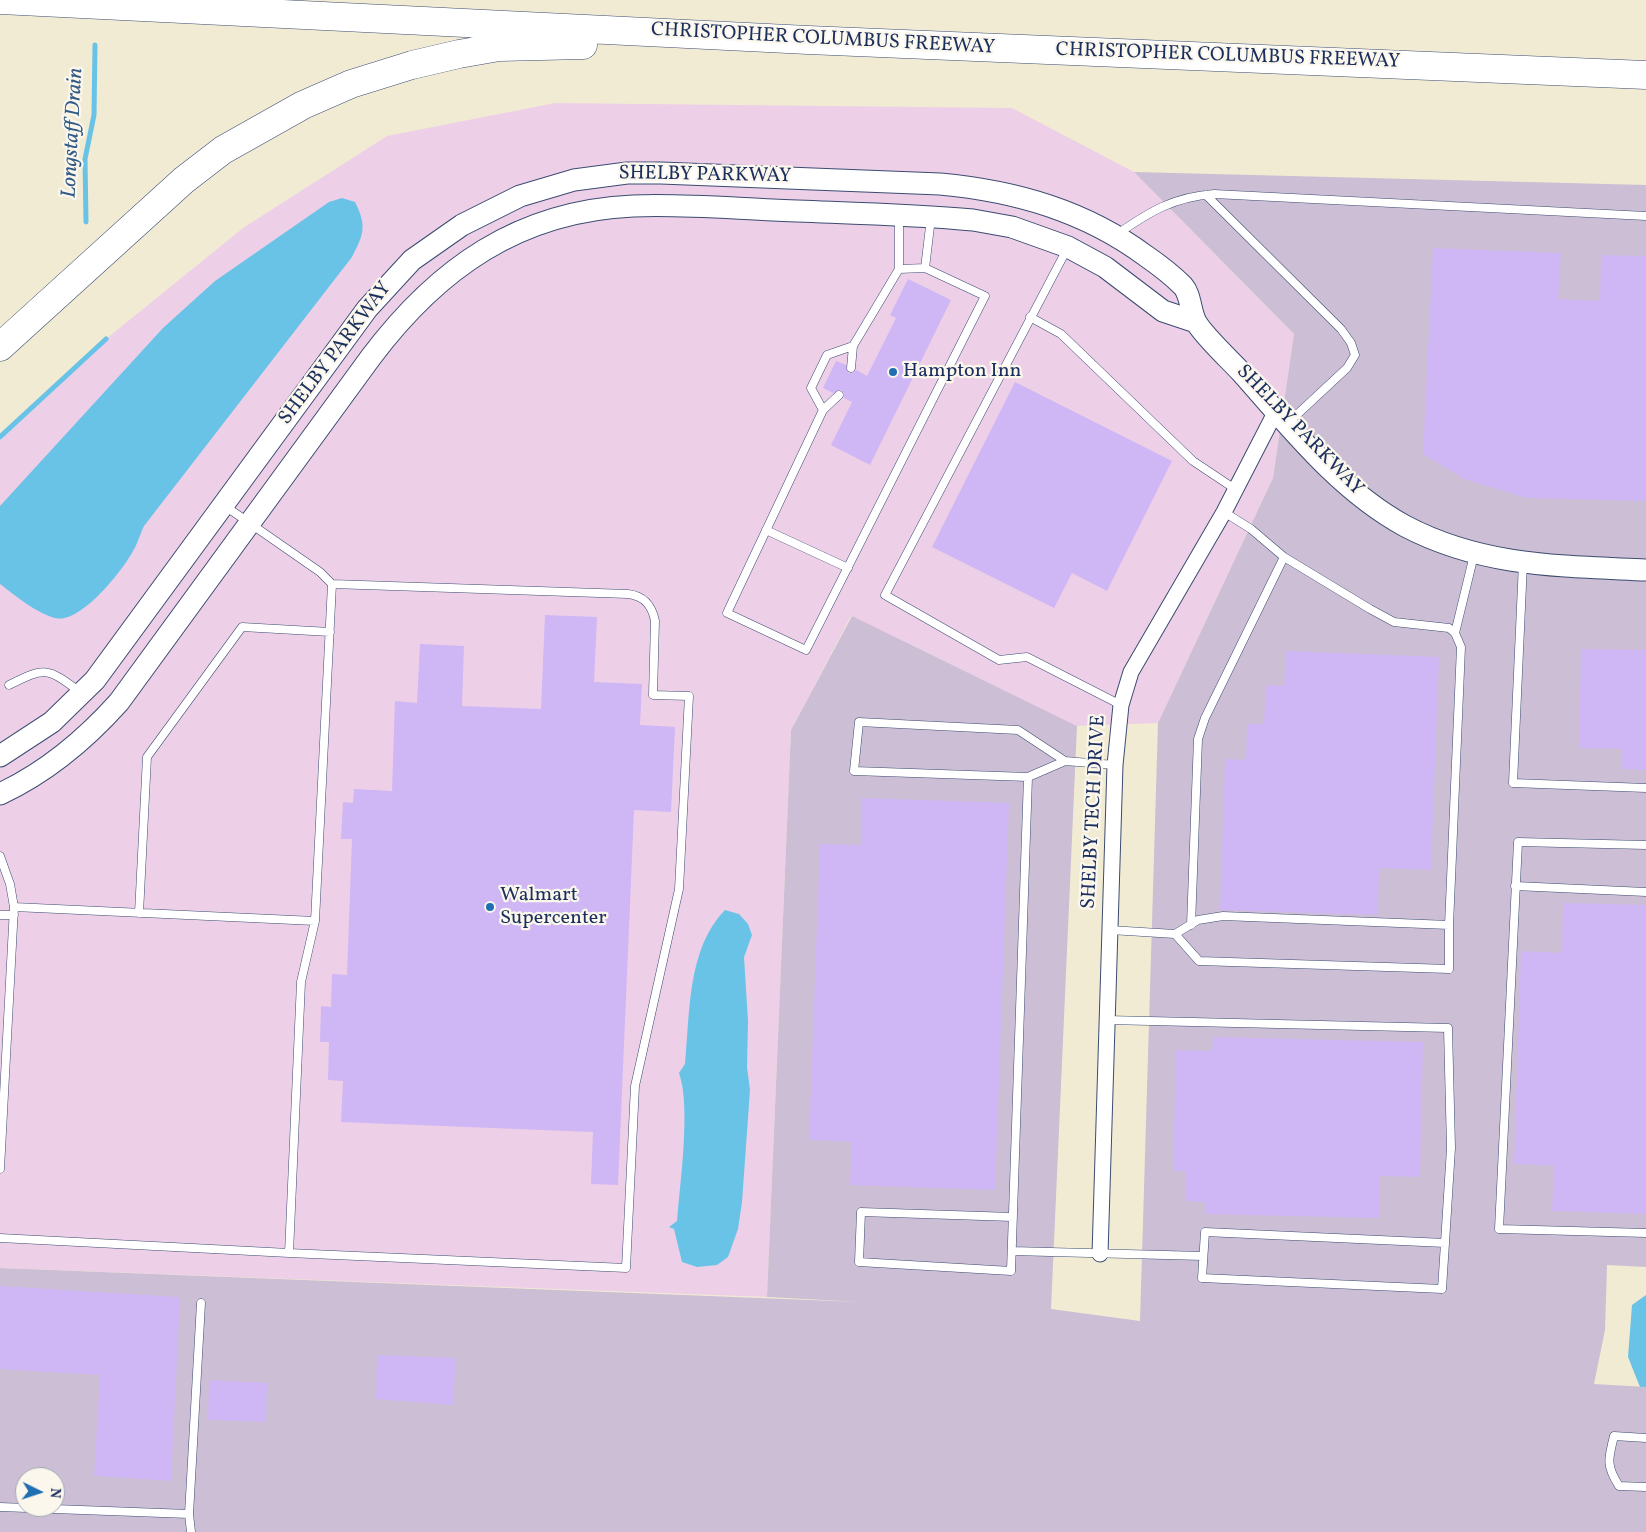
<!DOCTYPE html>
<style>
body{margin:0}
#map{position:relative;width:1646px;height:1532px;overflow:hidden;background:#f2ebd3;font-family:Vollkorn,serif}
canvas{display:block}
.north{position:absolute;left:15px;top:1467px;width:50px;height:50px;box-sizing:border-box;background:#fbf7ec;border:1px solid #a1a7b3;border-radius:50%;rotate:94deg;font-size:14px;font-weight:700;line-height:20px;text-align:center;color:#1b2f5e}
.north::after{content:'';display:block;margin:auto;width:18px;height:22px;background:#1f6fb2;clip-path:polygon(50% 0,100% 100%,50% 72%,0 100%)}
</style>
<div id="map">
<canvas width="1646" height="1532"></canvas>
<div class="north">N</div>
</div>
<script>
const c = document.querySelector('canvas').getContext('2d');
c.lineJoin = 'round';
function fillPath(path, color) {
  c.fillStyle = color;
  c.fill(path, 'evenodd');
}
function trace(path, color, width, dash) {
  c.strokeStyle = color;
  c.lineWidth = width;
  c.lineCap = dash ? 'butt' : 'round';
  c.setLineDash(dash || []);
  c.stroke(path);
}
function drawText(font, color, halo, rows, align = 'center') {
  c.font = font + ' Vollkorn,serif';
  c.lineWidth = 4.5;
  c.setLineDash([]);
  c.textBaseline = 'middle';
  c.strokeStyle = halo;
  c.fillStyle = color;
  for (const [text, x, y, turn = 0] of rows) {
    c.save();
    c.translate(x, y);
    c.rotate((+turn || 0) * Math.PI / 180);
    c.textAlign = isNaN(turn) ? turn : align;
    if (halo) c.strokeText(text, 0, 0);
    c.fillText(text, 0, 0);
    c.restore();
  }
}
const built = new Path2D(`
 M555,103L1012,108L1134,172L1294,334L1273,478L1158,723L1077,726L851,616L791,730L767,1297L0,1268V437L106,339L243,228L387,136Z`);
const industrial = new Path2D(`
 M1134,172L1646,185V1267L1607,1265L1605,1330L1594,1384L1646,1387V1532H0V1268L861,1302L767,1297L791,730L852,616L1077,726L1051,1309L1140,1321L1158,723L1273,478L1294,334ZM25,1477H55V1507H25Z`);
const water = new Path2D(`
 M342,198L355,202C367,226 364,234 352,257L144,526C140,534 138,543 133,551C123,570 80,625 55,618C36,613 16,596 0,584V506L163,328L215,281L329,202Z
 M725,910L739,914L748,924L752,935L744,957L748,1021L747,1067L750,1090L742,1202L738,1229L728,1257L717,1265L697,1267L682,1262L674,1229L669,1227L677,1221C680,1183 691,1106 679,1073L685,1064C690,1013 687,949 725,910Z
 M1646,1295V1387H1640L1628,1357L1632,1305Z`);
const stream = new Path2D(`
 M86,222L85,159L94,115L95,45
 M0,437L106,339`);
const building = new Path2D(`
 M1433,248L1561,253L1558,299L1600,301L1601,255L1646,256V501L1527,498L1464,479L1423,454Z
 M908,279L951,300L870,465L831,445L852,402L844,398V393L841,390L833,393L823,388L836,361L846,365L848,373H853L856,370L867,376L896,318L890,315Z
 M1015,382L1172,461L1107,591L1072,573L1054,608L932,547Z
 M545,615L597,617L594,682L642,684L640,725L675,727L671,812L634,810L618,1185L591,1184L593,1132L341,1122L343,1081L328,1080L329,1042H320L321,1006L331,1007L332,974L347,975L352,839H341L343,802L353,803L354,789L392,791L395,701L417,703L420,644L464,646L462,706L541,709Z
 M1581,649L1646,650V770L1621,769L1622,749L1579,748Z
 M1286,651L1439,657L1431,870L1379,868L1378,915L1220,910L1225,759L1246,760L1247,724H1264L1266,685L1284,686Z
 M862,798L1009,803L995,1190L850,1185L852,1142L809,1140L820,844L861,845Z
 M1563,903L1646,905V1214L1552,1211L1554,1166L1514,1164L1521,951L1562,953Z
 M1213,1037L1423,1042L1420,1177L1380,1176L1379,1218L1206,1214V1202L1185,1201L1186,1171H1173L1176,1050L1212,1051Z
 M0,1286L180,1297L171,1481L94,1476L100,1375L0,1369Z
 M377,1355L456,1358L453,1405L376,1399Z
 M209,1380L267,1383L266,1422L208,1420Z`);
const lane = new Path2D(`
 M1206,195L1341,329L1351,343L1355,355L1347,368L1289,422
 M899,216V269L853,346L827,355L811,388L823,410L727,613L806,650L985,296L925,268L931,218
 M1116,235C1149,212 1173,197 1214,194L1646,216
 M1067,249L885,595L999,660L1027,657L1121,705
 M899,269L925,268
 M1030,317L1061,334L1193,461L1235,489
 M851,368L853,346
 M823,410L839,395
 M1224,512L1251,529L1284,557L1370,609L1394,622L1449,628L1455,633L1461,647L1449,925
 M766,530L848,568
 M1523,563L1513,783L1646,788
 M1455,633L1474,555
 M9,685C45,667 47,667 80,692
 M1065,761L1018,730L859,722L854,771L1028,777L1065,761L1115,765
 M1646,845L1518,842L1499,1229L1646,1233
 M0,856L10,884L14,907L0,1169
 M1515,886L1646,892
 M14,907L315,921
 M139,913L147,757L242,627L330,632
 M0,915H14
 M1191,925L1198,739L1205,718L1284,557
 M1110,930L1175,934L1199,961L1449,969V925L1223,916L1198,920L1175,934
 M1107,1020L1448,1028L1451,1148L1445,1243L1205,1232L1202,1278L1442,1289L1445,1243
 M1013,1217L861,1212L859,1262L1011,1271L1028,777
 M0,1238L289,1253L301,982L315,921L332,584L320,572L225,506
 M1012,1251L1203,1256
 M289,1253L626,1268L635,1086L679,889L689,696L653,695L655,621C652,606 645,596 628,594L332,584
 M1646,1438L1614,1436C1608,1459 1606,1466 1619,1486L1646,1487
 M0,1507L189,1514L191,1532
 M189,1514L201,1303`);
const street = new Path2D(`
 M1100,1254L1115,765L1121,705L1131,672L1224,512L1276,411`);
const secondary = new Path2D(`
 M0,756L52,722L95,680L367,309L412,260L462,225L520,196L574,180L627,173H661L940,184C1016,191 1085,211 1146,256C1159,265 1172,275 1183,286C1191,295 1190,311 1196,322C1204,336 1229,359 1241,372C1291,428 1339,490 1405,526C1483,567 1561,566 1646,570
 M0,794C47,772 85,740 119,702L371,357C438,268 519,211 633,206C679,204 727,208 773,210C839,213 907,214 973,220L1012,227L1068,247L1105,267L1163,311L1196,322`);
const highway = new Path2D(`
 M0,0L808,40L1646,75
 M0,347L184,180L223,150L303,105L351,84L412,65L459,54L499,47L583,45`);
const markers = [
 [893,372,5,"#1f6fb2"],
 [490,907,5,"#1f6fb2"]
];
const streetNames = [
 ["CHRISTOPHER COLUMBUS FREEWAY",823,40,3],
 ["CHRISTOPHER COLUMBUS FREEWAY",1228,57,2],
 ["SHELBY PARKWAY",705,176,1],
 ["SHELBY PARKWAY",336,354,-53],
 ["SHELBY PARKWAY",1299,431,46],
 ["SHELBY TECH DRIVE",1095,812,-87]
];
const poiNames = [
 ["Hampton Inn",903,372],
 ["Walmart",500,896],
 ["Supercenter",500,919]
];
const waterNames = [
 ["Longstaff Drain",74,133,-87]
];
fillPath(built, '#edd0e8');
fillPath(industrial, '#ccbed4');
fillPath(water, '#69c3e7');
trace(stream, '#69c3e7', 5);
fillPath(building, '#cfb6f4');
trace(lane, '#3b4b70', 9);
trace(street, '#3b4b70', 17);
trace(secondary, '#3b4b70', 23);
trace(highway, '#3b4b70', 29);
trace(lane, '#fff', 8);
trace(street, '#fff', 15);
trace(secondary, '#fff', 21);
trace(highway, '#fff', 28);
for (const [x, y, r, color] of markers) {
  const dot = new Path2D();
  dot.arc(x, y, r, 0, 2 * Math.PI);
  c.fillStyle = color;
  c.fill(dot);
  trace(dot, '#fbf7ec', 2);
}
drawText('20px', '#1b2f5e', '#fbf7ec', streetNames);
drawText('20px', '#1b2f5e', '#fbf7ec', poiNames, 'left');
drawText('italic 21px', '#325b87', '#fbf7ec', waterNames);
</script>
